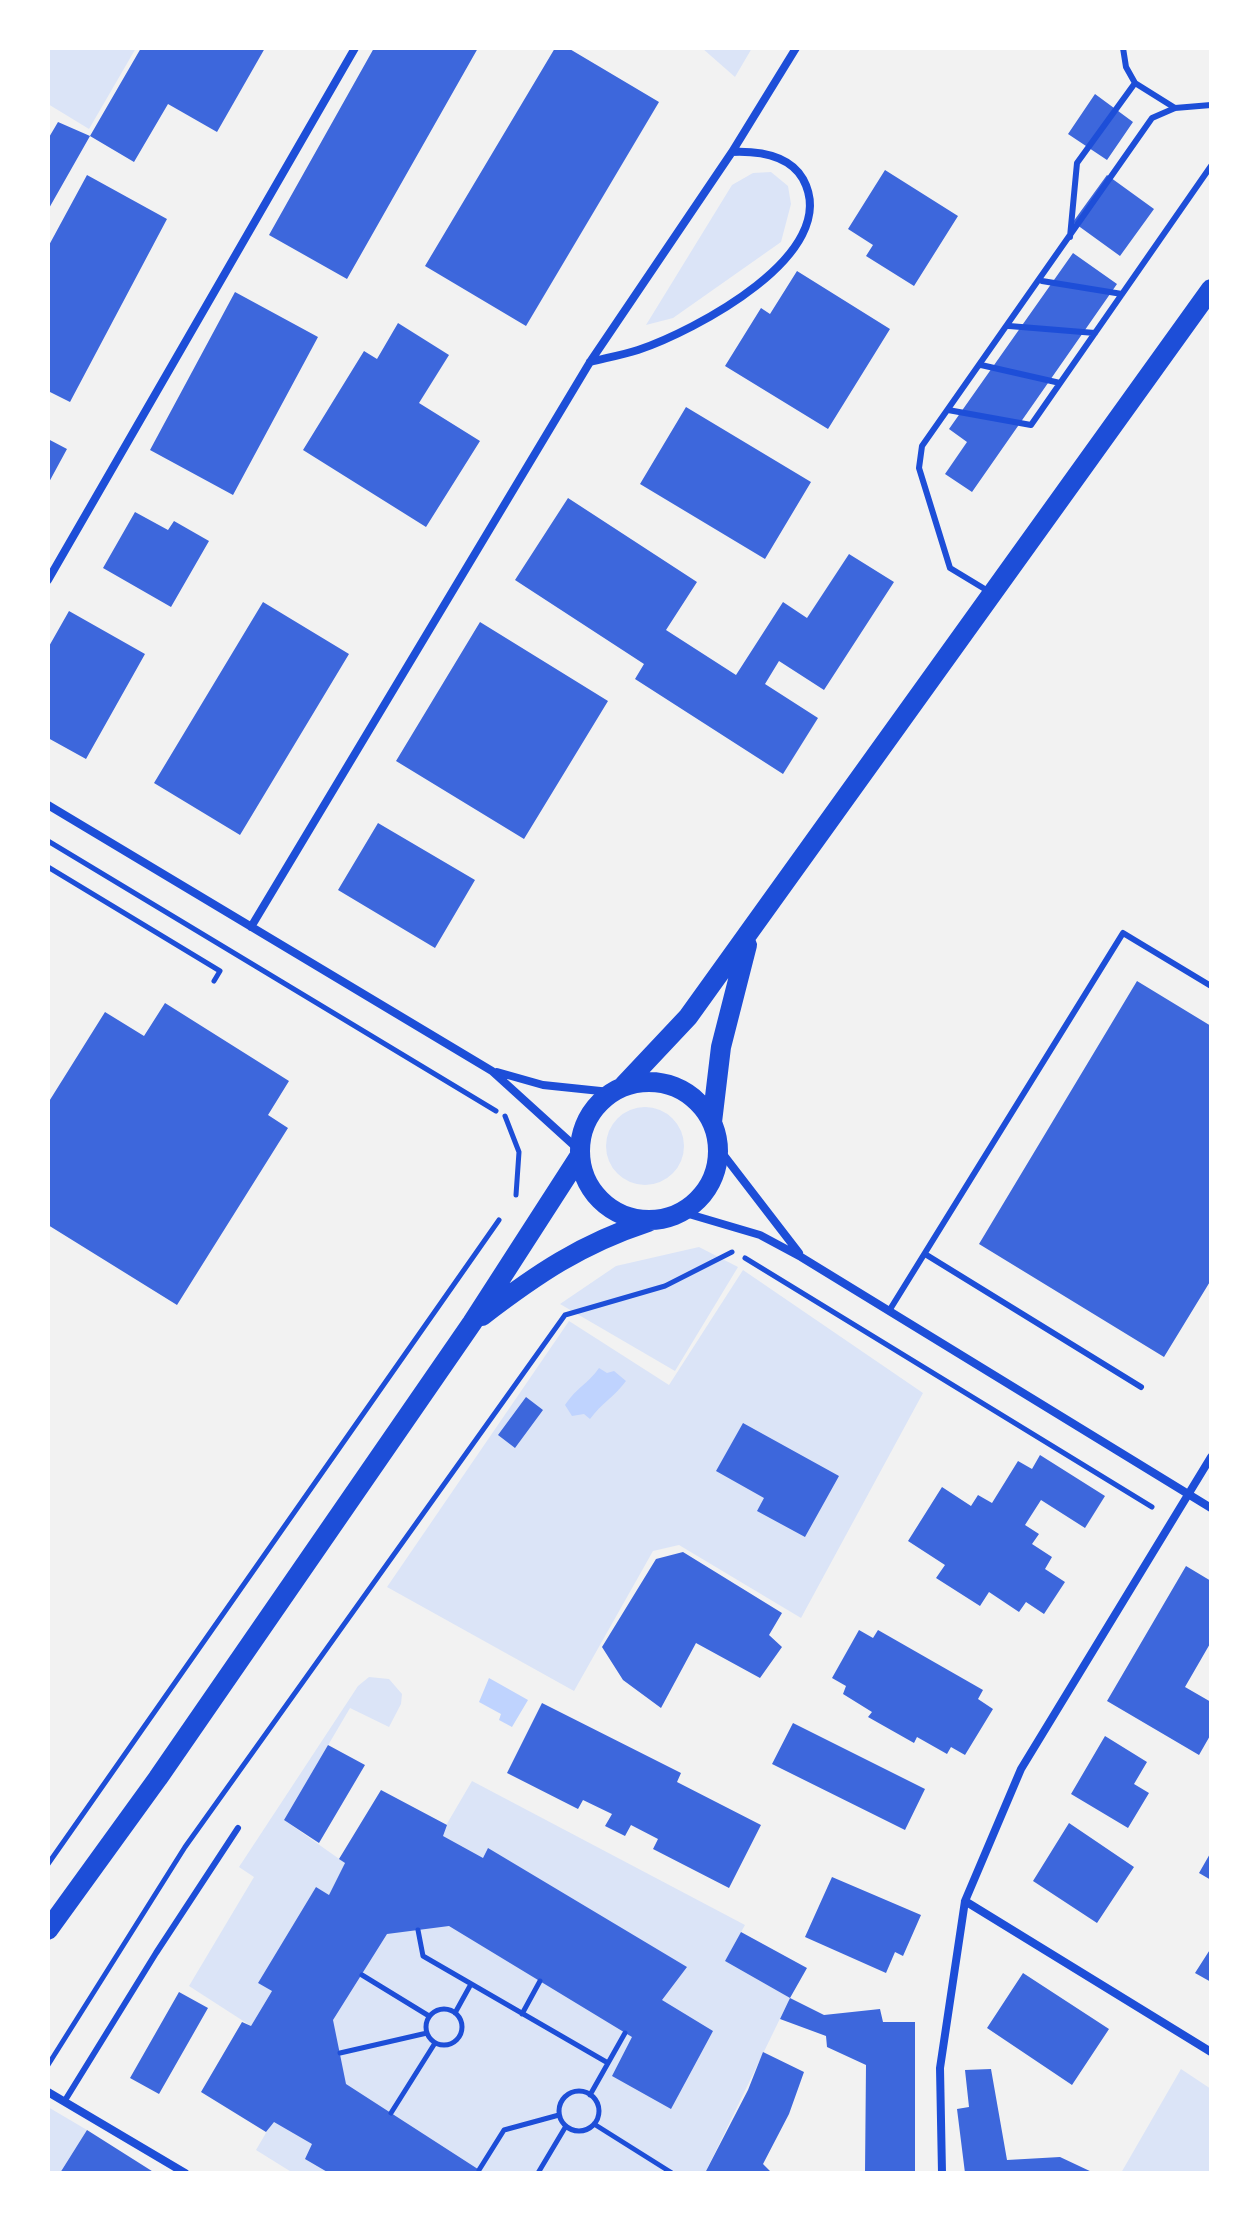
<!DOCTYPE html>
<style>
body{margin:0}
#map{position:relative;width:1259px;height:2221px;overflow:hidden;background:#f2f2f2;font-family:"Golos Text",sans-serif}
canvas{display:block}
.frame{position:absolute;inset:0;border:50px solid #fff;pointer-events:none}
</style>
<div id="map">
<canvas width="1259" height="2221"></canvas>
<div class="frame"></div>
</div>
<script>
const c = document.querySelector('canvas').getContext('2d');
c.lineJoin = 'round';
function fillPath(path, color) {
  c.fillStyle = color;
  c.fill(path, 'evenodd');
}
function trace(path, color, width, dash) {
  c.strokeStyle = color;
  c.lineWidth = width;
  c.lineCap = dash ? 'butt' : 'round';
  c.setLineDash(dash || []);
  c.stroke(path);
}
const green = new Path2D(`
 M48,48H136L89,129L48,104Z
 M702,48H752L735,77Z
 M771,172L788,186L791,204L781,242L673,318L646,325L732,185L753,173Z
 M606 1146a39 39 0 1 1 78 0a39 39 0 1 1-78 0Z
 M699,1247L738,1267L675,1371L560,1304L616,1266Z
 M743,1270L923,1393L801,1618L679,1545L653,1551L574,1691L387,1587L569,1321L669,1385Z
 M369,1677L389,1679L402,1694L401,1704L389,1727L350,1708L284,1820L345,1863L329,1895L316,1887L258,1983L272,1991L251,2026L189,1986L254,1877L239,1867L358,1686Z
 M472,1781L745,1925L725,1961L790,1998L705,2173H293L256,2150Z
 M1181,2069L1211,2089V2173H1121Z
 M48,2107L87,2130L60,2173H48Z`);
const water = new Path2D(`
 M599,1368L607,1373L614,1371L626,1381C615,1396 601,1404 590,1419L584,1414L572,1416L565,1405C578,1386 587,1385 599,1368Z
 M489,1678L528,1700L512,1727L499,1720L501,1714L479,1702Z`);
const building = new Path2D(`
 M141,48H265L217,132L168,104L134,162L90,136Z
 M374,48H478L347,279L269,235Z
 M555,48H568L659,102L526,326L425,266Z
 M1095,94L1133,122L1107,160L1068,134Z
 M58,122L90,136L48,210V139Z
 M885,170L958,216L914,286L866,256L873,245L848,229Z
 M87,175L167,219L70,402L48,391V247Z
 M1107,175L1154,209L1120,256L1073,222Z
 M1073,253L1117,284L972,492L945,474L967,442L949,429Z
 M797,271L890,329L828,429L725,366L761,308L770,314Z
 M235,292L318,337L233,495L150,450Z
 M398,323L449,355L419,403L480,441L426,527L303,450L364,351L377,359Z
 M686,407L811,482L765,559L640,484Z
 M48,439L67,449L48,484Z
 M568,498L697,582L666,630L736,675L783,602L807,618L849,554L894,582L824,690L779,661L765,684L818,718L783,774L635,679L644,664L515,580Z
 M135,512L168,530L174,521L209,541L171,607L103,568Z
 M263,602L349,654L240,835L154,783Z
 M69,611L145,654L86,759L48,738V648Z
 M480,622L608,701L524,839L396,761Z
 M378,823L475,880L435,948L338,890Z
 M1137,981L1211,1026V1280L1164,1357L979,1244Z
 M165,1003L289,1081L268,1115L288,1128L177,1305L48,1225V1103L105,1012L144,1036Z
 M526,1397L543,1410L515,1448L498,1435Z
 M743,1423L839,1476L805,1537L757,1511L764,1498L716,1471Z
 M1040,1455L1105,1496L1085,1528L1041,1500L1025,1525L1039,1534L1032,1544L1052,1557L1045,1569L1065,1582L1044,1614L1026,1602L1019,1612L989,1592L980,1606L936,1578L945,1565L908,1541L942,1487L971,1506L978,1495L992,1503L1018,1461L1032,1469Z
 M683,1552L782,1613L769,1635L782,1647L760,1678L696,1643L661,1708L623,1680L602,1647L656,1559Z
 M1186,1566L1211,1581V1642L1185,1687L1211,1702V1734L1199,1755L1107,1701Z
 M859,1630L873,1638L878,1630L983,1690L978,1699L993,1709L965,1755L951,1747L947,1754L917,1737L914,1743L868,1717L872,1712L843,1694L846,1686L832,1678Z
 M542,1703L681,1773L677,1782L761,1825L729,1888L653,1849L658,1839L631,1825L625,1836L605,1826L612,1814L583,1800L578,1809L507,1773Z
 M793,1723L925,1789L905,1830L772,1764Z
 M1105,1736L1147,1762L1134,1784L1149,1793L1128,1828L1071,1794Z
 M328,1745L365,1765L319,1843L284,1820Z
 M381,1790L447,1825L443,1836L483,1858L488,1848L687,1967L662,2000L713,2031L671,2109L612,2076L632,2037L449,1926L387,1934L333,2020L346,2084L484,2173H329L305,2159L312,2144L274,2122L266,2132L201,2092L242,2022L251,2026L272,1991L258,1983L316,1887L329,1895L345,1863L339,1859Z
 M1069,1823L1134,1867L1097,1923L1033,1881Z
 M1211,1852V1880L1199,1873Z
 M832,1877L921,1915L903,1956L895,1952L886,1973L805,1937Z
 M741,1932L807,1968L790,1998L725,1961Z
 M1211,1948V1982L1195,1973Z
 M1023,1973L1109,2029L1072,2085L987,2028Z
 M179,1992L208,2008L159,2094L130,2078Z
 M790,1998L824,2015L880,2009L883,2022H915V2173H865L866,2065L827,2047L826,2036L780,2019Z
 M763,2052L804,2072L789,2114L763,2164L772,2173H705L748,2090Z
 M991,2069L1007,2160L1060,2157L1094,2173H965L957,2109L969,2107L965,2070Z
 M87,2130L155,2173H60Z`);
const path = new Path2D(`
 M48,841L496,1111
 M48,867L220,971L214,981
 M505,1116L519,1152L516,1195
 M745,1258L1152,1507
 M48,1864L499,1220
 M418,1930L423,1956L608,2063
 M362,1975L429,2016
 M426 2027a18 18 0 1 1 36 0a18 18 0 1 1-36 0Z
 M455,2013L471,1984
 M522,2014L540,1981
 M340,2053L427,2033
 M48,2065L185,1847L565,1315L665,1286L732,1252
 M559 2111a20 20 0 1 1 40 0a20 20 0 1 1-40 0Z
 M590,2095L625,2033
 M391,2113L435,2043
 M594,2124L672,2173
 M479,2170L504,2130L559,2115
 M538,2173L566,2126`);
const service = new Path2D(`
 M1123,48L1126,67L1135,83
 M1070,237L1077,163L1135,83L1175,108
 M1042,281L1122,294
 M1009,326L1095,333
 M981,365L1060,383
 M948,410L1031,425L1211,166
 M988,591L950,568L919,468L922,446L1152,118L1175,108L1211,105
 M925,1254L1141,1387
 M889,1311L1123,933L1211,986
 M64,2102L156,1953L238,1828`);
const minor = new Path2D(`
 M732,152L796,48
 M48,580L355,48
 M48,805L492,1071L579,1150
 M251,927L590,362L732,152C757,151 789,155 803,179C844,254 692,332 638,350C622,355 606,358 590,362
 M497,1072L543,1085L610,1092
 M719,1149L799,1253
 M682,1212L760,1235L801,1257L1211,1508
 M965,1901L1211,2052
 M48,2092L185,2173
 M942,2173L940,2068L965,1901L1021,1769L1211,1457`);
const primary = new Path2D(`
 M580 1151a69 69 0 1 1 138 0a69 69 0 1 1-138 0Z
 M624,1085L688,1017L1211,289
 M712,1122L721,1047L747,945
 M482,1316C537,1274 581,1244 648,1222
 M48,1930L158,1778L472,1323L579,1157`);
fillPath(green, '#dbe4f7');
fillPath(water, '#bfd3fe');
fillPath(building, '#3d67dc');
trace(path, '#1d4ed8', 5);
trace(service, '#1d4ed8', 6);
trace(minor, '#1d4ed8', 8);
trace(primary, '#1d4ed8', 20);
</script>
